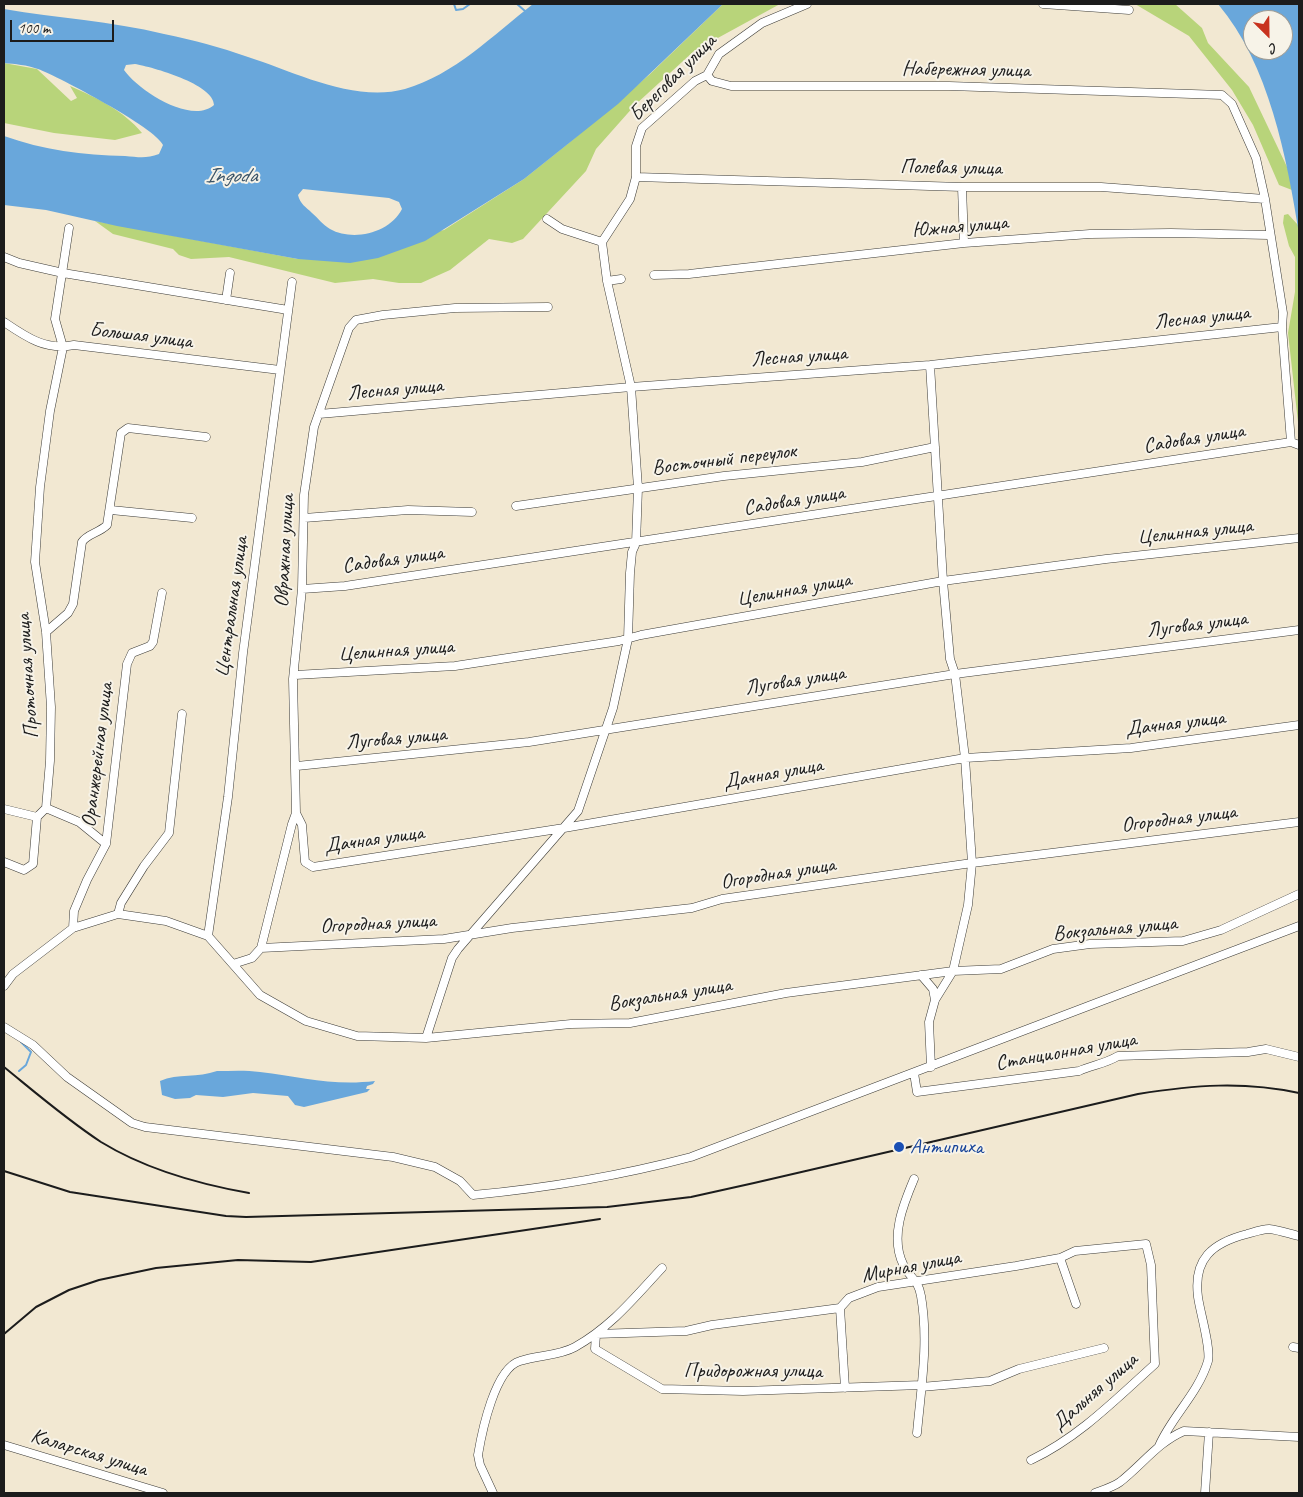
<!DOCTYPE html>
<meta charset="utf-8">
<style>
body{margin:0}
#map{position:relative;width:1303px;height:1497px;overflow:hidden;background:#f2e8d2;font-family:Caveat,sans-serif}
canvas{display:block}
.frame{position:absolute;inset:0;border:5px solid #1c1c1c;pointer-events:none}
.north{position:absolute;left:1243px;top:10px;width:50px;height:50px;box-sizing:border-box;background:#f7f3e8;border:1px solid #9f9d96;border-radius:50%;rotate:157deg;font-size:14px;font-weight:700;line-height:20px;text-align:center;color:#1c1c1c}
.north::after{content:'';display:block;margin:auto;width:18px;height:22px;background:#c8321e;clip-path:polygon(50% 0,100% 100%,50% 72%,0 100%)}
.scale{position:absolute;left:10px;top:20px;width:104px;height:22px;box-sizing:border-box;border:2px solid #1c1c1c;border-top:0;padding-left:6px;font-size:15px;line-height:18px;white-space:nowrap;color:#1c1c1c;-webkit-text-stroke:4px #f7f3e8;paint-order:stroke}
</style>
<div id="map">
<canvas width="1303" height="1497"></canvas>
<div class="frame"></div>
<div class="north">С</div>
<div class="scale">100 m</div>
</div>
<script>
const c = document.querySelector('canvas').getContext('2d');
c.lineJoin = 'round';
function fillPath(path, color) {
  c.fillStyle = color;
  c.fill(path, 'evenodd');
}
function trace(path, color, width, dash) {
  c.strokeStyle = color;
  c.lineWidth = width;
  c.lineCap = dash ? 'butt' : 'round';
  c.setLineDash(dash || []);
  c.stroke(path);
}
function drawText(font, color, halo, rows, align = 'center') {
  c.font = font + ' Caveat,sans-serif';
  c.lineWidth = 4;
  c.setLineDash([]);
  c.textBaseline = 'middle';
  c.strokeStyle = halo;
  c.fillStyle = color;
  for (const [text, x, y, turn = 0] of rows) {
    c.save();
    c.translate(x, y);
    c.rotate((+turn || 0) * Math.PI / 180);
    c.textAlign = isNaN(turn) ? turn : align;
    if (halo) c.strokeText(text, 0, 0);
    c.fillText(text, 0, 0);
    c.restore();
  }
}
const green = new Path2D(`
 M723,4H780L694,51L635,105L596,149L586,171L523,239L512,243L489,239L450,270L421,283H399L373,279L335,283L229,257L191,259L179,255L173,249L113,234L95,221L298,259L444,230L524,179L570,142L649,75Z
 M1135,4H1175L1202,28L1208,43L1249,87L1288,169L1292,190L1279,185L1253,125L1232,90L1189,36Z
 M4,63L37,69L71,101L77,98L70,86C97,98 123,110 142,133L115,140L54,133L4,123Z
 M1288,214L1298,225L1299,234V431L1288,333L1295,292V257L1289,246L1283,223L1284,215Z`);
const water = new Path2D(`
 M533,4H723L618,104L524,179L425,241L378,258L350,263L298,259L117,226L46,210L4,205V136C43,150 83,155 125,156C138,157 146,159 159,154L163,145C156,128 59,77 38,69C27,65 15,64 4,63V9C57,18 111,21 164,34C193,40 220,47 248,57C295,72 354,103 405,89C454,75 493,35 533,4ZM135,64C152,67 214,84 214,105C191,125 138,90 124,70L126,65ZM303,189L389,198L399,202L402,209C390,233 353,242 330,229C323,225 318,218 312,213C306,207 300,204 298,195Z
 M1218,4H1299V234C1287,158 1269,64 1218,4ZM1253,20H1283V50H1253Z
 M217,1071C231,1071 246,1070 260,1072C301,1077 333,1086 375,1081L373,1084L367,1086L366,1089H370L367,1092L304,1107L295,1105L288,1096L253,1093L223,1097L196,1095L190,1098L175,1099L162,1095L160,1081C178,1073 198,1078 217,1071Z`);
const stream = new Path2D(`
 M454,4L456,10L463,9L470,4
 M517,4L525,11
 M19,1071L26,1065L31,1052L21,1042`);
const street = new Path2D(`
 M1043,4L1129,10
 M707,75L712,81L731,86H949L1222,95L1232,104L1256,158L1265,199L1283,313L1282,327L1291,442L1299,445
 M636,177L962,187H1101L1265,199
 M962,187L964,243
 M547,219L562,229L602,242
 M602,242L630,199L636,177V146L642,128L695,81L707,75L719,54L762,23L807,4
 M4,257L19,263L63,273L288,310
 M654,275L689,274L964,243L1090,234L1171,233L1269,235
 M607,281L621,279
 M226,300L230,273
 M4,322C26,337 46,351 74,345L280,370
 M930,365L943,581L950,659L955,674L965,758L972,863L968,905L953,971L935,1000L929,1022L931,1067
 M319,414L631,387L930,365L1282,327
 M516,506L724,476L862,462L935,447
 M111,510L192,518
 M304,518L408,510L472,512
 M302,589L345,586L1291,442
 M46,632L68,613L73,604L82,542C87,534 99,533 107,525L121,433L128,428L206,437
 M295,675L455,666L619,641L641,635L943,581L1106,559L1299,538
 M297,766L529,742L955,674L1299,630
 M46,808L79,822L106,844
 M4,809L37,817
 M296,813L302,825L305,862L313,867L564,828L965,758L1131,748L1299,725
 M4,862L24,870L33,864L37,817L46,808L50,761L51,707L46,632L35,562L40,487L50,411L63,347L55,319L69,228
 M118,914L121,903L144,866L169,833L182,714
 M73,928L74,911L87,880L106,844L127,664L132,653L150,646L153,642L162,593
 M208,936L228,797L243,653L292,282
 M261,948L444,939L512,928L692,908L722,899L972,863L1299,822
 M233,964L252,958L261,948L292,824L296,813L293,679L302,589L304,495L314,427L349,328L356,320L383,315L455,308L548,307
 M921,975L933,989L935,1000
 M4,986L13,974L73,928L118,914L166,921L208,936L260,995L306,1021L357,1036L426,1038L571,1024L630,1023L786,993L953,971L1001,969L1053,949L1090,944L1183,941L1221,930L1299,894
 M4,1027L33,1045L67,1077L132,1123L145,1127L393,1157L435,1167L460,1181L473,1195C548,1188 619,1176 691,1157L1299,926
 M426,1038L452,958L458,949L578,811L613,708L628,639L630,573L632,552L636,543L638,488L631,387L607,281L602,242
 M914,1073L917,1092L1079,1071C1092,1065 1105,1064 1118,1056L1248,1052L1266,1049L1299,1057
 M914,1179C903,1205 890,1237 903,1264C909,1278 918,1278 921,1296C929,1342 921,1388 917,1433
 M1060,1258L1076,1304
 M840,1308L845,1388
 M1293,1347L1299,1348
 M922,1385L743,1391L662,1389L595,1349L596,1334L686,1331L712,1325L840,1308L849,1298L878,1287L1016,1266L1060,1258L1075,1251L1146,1244L1151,1265L1155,1364C1115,1400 1079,1437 1031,1460
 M921,1387L990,1381L1019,1369L1104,1348
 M4,1445L163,1493
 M1159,1446C1172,1416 1198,1394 1208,1361C1211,1348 1200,1312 1198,1297C1193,1259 1212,1243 1247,1234C1254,1232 1263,1229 1269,1229C1279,1230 1290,1234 1299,1236
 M493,1493L480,1465L478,1455C482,1431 495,1368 520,1361C538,1355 559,1356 575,1347C612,1326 634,1298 662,1268
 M1095,1493C1103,1490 1113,1487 1120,1482C1142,1465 1158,1442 1184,1431L1299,1437
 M1205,1493L1209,1432`);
const rail = new Path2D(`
 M4,1067C36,1093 66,1119 101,1142C145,1169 198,1184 249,1193
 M4,1171L70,1192L226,1216L246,1217L607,1207L691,1197L754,1183L1138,1094C1194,1085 1243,1081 1299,1093
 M4,1334L36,1307L69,1290L99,1280L156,1268L238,1260L311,1262L600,1219`);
const markers = [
 [899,1147,6,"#1a4fb4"]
];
const streetNames = [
 ["Набережная улица",966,70,1],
 ["Береговая улица",673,78,-45],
 ["Полевая улица",951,168,1],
 ["Южная улица",960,227,-5],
 ["Лесная улица",1202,318,-6],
 ["Большая улица",141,336,7],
 ["Лесная улица",799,357,-4],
 ["Лесная улица",395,390,-5],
 ["Садовая улица",1194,439,-9],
 ["Восточный переулок",724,460,-7],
 ["Садовая улица",794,501,-9],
 ["Целинная улица",1195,532,-6],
 ["Овражная улица",285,551,-87],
 ["Садовая улица",393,560,-8],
 ["Целинная улица",794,590,-10],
 ["Центральная улица",232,607,-82],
 ["Луговая улица",1197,625,-7],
 ["Целинная улица",396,651,-4],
 ["Проточная улица",28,676,-94],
 ["Луговая улица",795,681,-9],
 ["Дачная улица",1175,724,-7],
 ["Луговая улица",396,739,-5],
 ["Оранжерейная улица",98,755,-83],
 ["Дачная улица",773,774,-10],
 ["Огородная улица",1179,819,-7],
 ["Дачная улица",374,840,-8],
 ["Огородная улица",778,874,-9],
 ["Огородная улица",378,924,-3],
 ["Вокзальная улица",1115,929,-5],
 ["Вокзальная улица",670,995,-9],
 ["Станционная улица",1066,1052,-10],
 ["Мирная улица",911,1267,-11],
 ["Придорожная улица",753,1371],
 ["Дальняя улица",1095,1392,-41],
 ["Каларская улица",89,1453,17]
];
const transitNames = [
 ["Антипиха",910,1147]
];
const waterNames = [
 ["Ingoda",231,176]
];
fillPath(green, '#b8d47a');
fillPath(water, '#69a7db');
trace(stream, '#69a7db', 2);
trace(street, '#3c3b37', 9);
trace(street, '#fff', 8);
trace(rail, '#1c1c1c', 2);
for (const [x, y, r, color] of markers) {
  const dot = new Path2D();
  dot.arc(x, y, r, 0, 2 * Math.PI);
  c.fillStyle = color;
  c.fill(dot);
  trace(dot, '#f7f3e8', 2);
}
drawText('21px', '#1c1c1c', '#f7f3e8', streetNames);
drawText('21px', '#164399', '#f7f3e8', transitNames, 'left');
drawText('italic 22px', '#3b5468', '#f7f3e8', waterNames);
</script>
